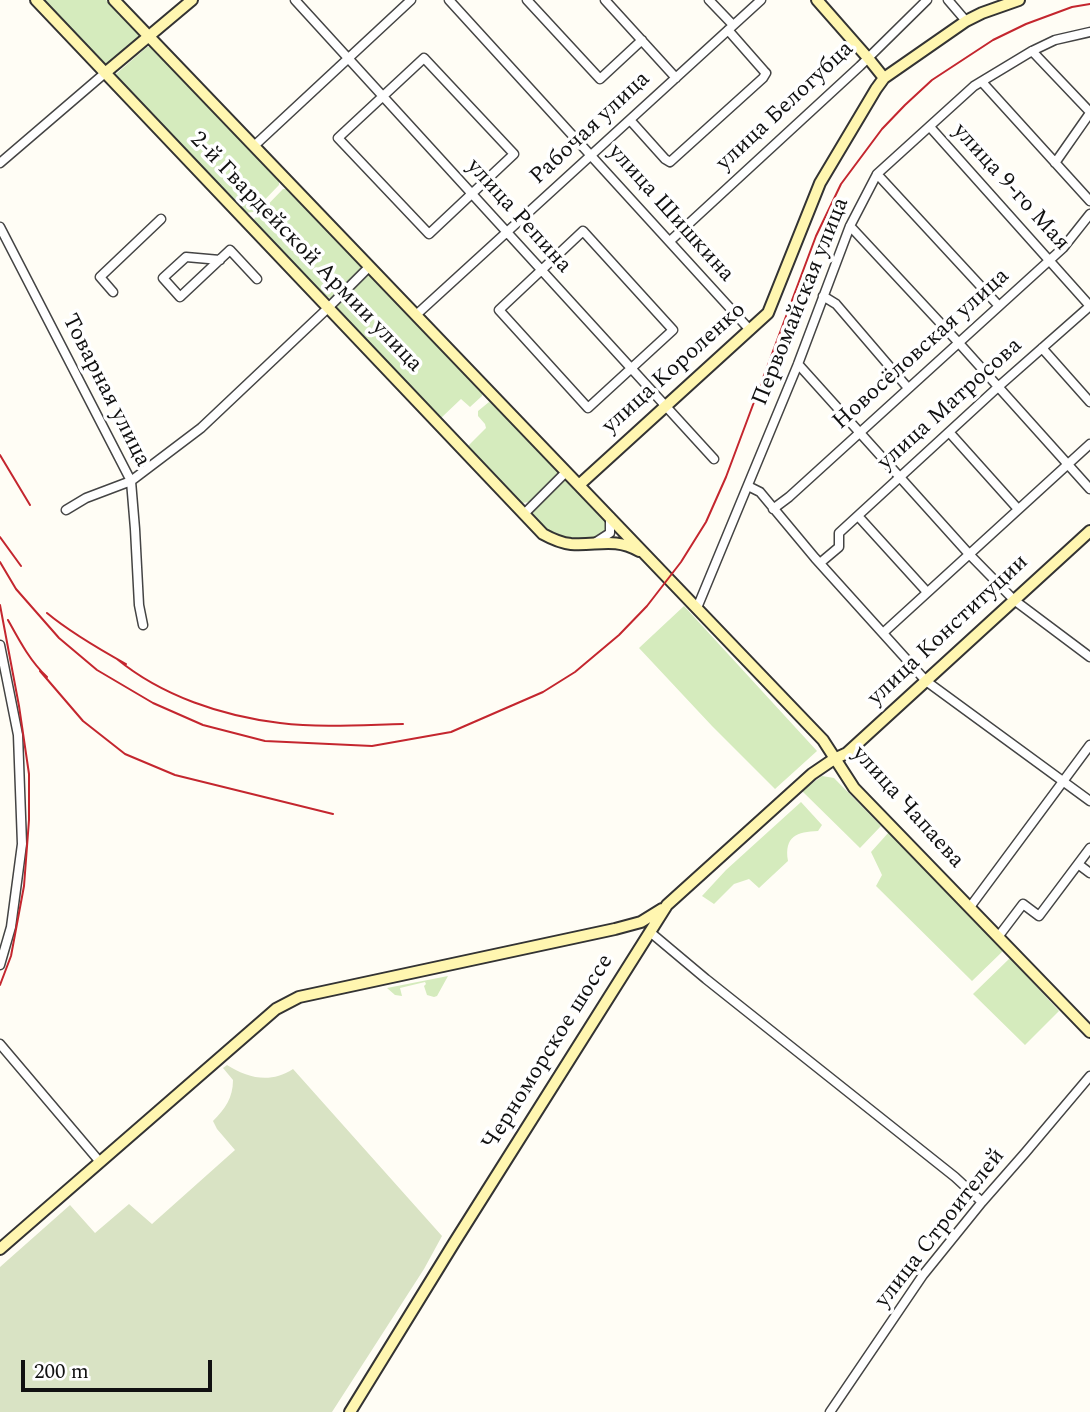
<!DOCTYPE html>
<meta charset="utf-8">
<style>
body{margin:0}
#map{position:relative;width:1090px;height:1412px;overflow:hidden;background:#fffdf5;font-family:Spectral,serif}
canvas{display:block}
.scale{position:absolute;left:21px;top:1360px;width:191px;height:32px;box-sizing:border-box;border:4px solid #111;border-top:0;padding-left:9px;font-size:21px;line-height:24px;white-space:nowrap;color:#111;-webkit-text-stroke:5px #fff;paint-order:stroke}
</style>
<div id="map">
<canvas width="1090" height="1412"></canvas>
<div class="scale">200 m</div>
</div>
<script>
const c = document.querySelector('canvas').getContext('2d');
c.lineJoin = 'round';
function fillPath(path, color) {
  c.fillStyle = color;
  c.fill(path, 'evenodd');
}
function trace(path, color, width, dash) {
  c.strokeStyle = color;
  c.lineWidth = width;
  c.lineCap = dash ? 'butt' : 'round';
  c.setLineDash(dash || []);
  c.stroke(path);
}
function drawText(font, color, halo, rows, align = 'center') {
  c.font = font + ' Spectral,serif';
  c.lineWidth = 7;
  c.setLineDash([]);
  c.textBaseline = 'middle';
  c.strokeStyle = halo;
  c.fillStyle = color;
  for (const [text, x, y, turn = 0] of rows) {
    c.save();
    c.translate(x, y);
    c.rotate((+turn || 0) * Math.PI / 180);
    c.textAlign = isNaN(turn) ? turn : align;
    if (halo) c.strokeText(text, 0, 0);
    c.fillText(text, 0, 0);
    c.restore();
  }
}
const green = new Path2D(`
 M42,0H106L139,35V40L109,65L105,64Z
 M147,47H153L279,180V185L253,212L245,213L118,81L116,74Z
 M283,189H288L360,264L361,270L332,298L326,297L255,225L254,219Z
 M366,275L372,276L483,391L482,396L470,407L461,399L441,418L337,310V303Z
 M489,402L494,403L558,469V475L529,502L522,503L468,446L486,428L485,424L478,416V411Z
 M562,479L569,480L605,519L606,528L603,535C593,540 560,539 550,532C544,528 539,520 533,514L534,506Z
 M684,606L817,751L775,789L712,726L639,648Z
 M822,776L834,778L881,826L860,848L802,791Z
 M801,802L822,825L818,831C797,832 784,836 788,861L759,888L749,879L734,884L714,904L702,896L726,870Z
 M889,832L1003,951L972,981L876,886L882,875L871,852Z
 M1010,958L1059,1011L1025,1045L973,994Z
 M448,976L437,996L434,997L427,995L424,986L426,984L425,982L400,988L402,996L395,995L387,988Z`);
const cemetery = new Path2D(`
 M227,1065C248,1078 270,1084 293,1069L442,1236L424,1269L332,1412H0V1267L70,1205L95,1233L129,1204L152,1224L235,1150L217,1129L213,1121C225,1109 233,1098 233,1080L223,1068Z`);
const street = new Path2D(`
 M295,0L714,459
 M449,0L750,330
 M527,0L600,79L642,40
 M605,0L676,78
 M709,0L733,25
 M948,0L966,21
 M1032,51L1090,112
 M424,58L514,154L429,234L338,138Z
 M982,82L1090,201
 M630,120L665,159L670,162L763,78L766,73L764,71L728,30
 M930,127L1090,306
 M254,146L411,0
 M0,163L105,73
 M1055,163L1090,113
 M877,174L999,306
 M850,226L958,342L1090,489
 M0,227L131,481L135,529L139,605L143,625
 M583,231L673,330L588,408L499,310Z
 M670,241L860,66L927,0
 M220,260L186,257L163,278L180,297L230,250L257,279
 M113,292L100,277L161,219
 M823,296L836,304L908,388
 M416,315L761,0
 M1042,348L1090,402
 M798,364L969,554L1014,600L1090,657
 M949,432L1018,509
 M748,486L760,492L815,558L926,681L1090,801
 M773,509L789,497L1063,248L1090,214
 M66,510L86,498L131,481L201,428L328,308L369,267
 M524,514L566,472
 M858,516L927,592
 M596,542L610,533V517
 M820,563L839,547V533L998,387L1090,306
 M697,608L798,364L850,226L877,174L974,86L1032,51L1055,40L1090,32
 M883,633L1090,444
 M0,645L18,735L22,844L11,927L0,965
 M1078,864L1090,873
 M970,907L1090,745
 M650,932L706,979L955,1177L982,1202
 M998,937L1023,904L1039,916L1090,848
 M0,1044L100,1162
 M830,1412L923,1275L982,1202L1025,1153L1090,1076`);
const secondary = new Path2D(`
 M36,0L543,534C552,539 561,543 571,544C597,546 614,537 639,551
 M114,0L823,740L854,788L1090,1032
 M817,0L868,58L884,78
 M105,73L192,0
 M579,485L768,313L820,183L876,89L884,78L966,21L982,13L1019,0
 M0,1249L276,1009L299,997L615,929L641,922L662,909
 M350,1412L454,1243L667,905L812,774L834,759L847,753L1090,531`);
const rail = new Path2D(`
 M0,455L30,505
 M0,537L21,566
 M0,562L16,589L59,638L97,670L153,703L203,725L265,741L372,746L451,732L543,692L575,672L619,635L647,606L681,562L706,522L726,477L816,236L841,184L882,129L905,105L932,80L993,40L1026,24L1072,7L1090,4
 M0,605L19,706L29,774V820L24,886L11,956L0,985
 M47,613C71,633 99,649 126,664
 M8,620C19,640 30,661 47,677
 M117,659C162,696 222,716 280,723C320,728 362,725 403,724
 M40,671L83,721L125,754L175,775L333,814`);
const streetNames = [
 ["улица Белогубца",786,107,-43],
 ["Рабочая улица",591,129,-43],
 ["улица 9-го Мая",1010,188,48],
 ["улица Шишкина",670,214,48],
 ["улица Репина",518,217,48],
 ["2-й Гвардейской Армии улица",305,253,46],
 ["Первомайская улица",802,302,-68],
 ["Новосёловская улица",922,350,-42],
 ["улица Короленко",675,369,-42],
 ["Товарная улица",105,391,63],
 ["улица Матросова",951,405,-42],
 ["улица Конституции",949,631,-43],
 ["улица Чапаева",907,808,48],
 ["Черноморское шоссе",549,1053,-58],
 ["улица Строителей",941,1229,-52]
];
fillPath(green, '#d5ebbd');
fillPath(cemetery, '#d9e3c4');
trace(street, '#444', 11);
trace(secondary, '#333', 14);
trace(street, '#fff', 8);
trace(secondary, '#fff6b0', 10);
trace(rail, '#c4262e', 2);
drawText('23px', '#111', '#fff', streetNames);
</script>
